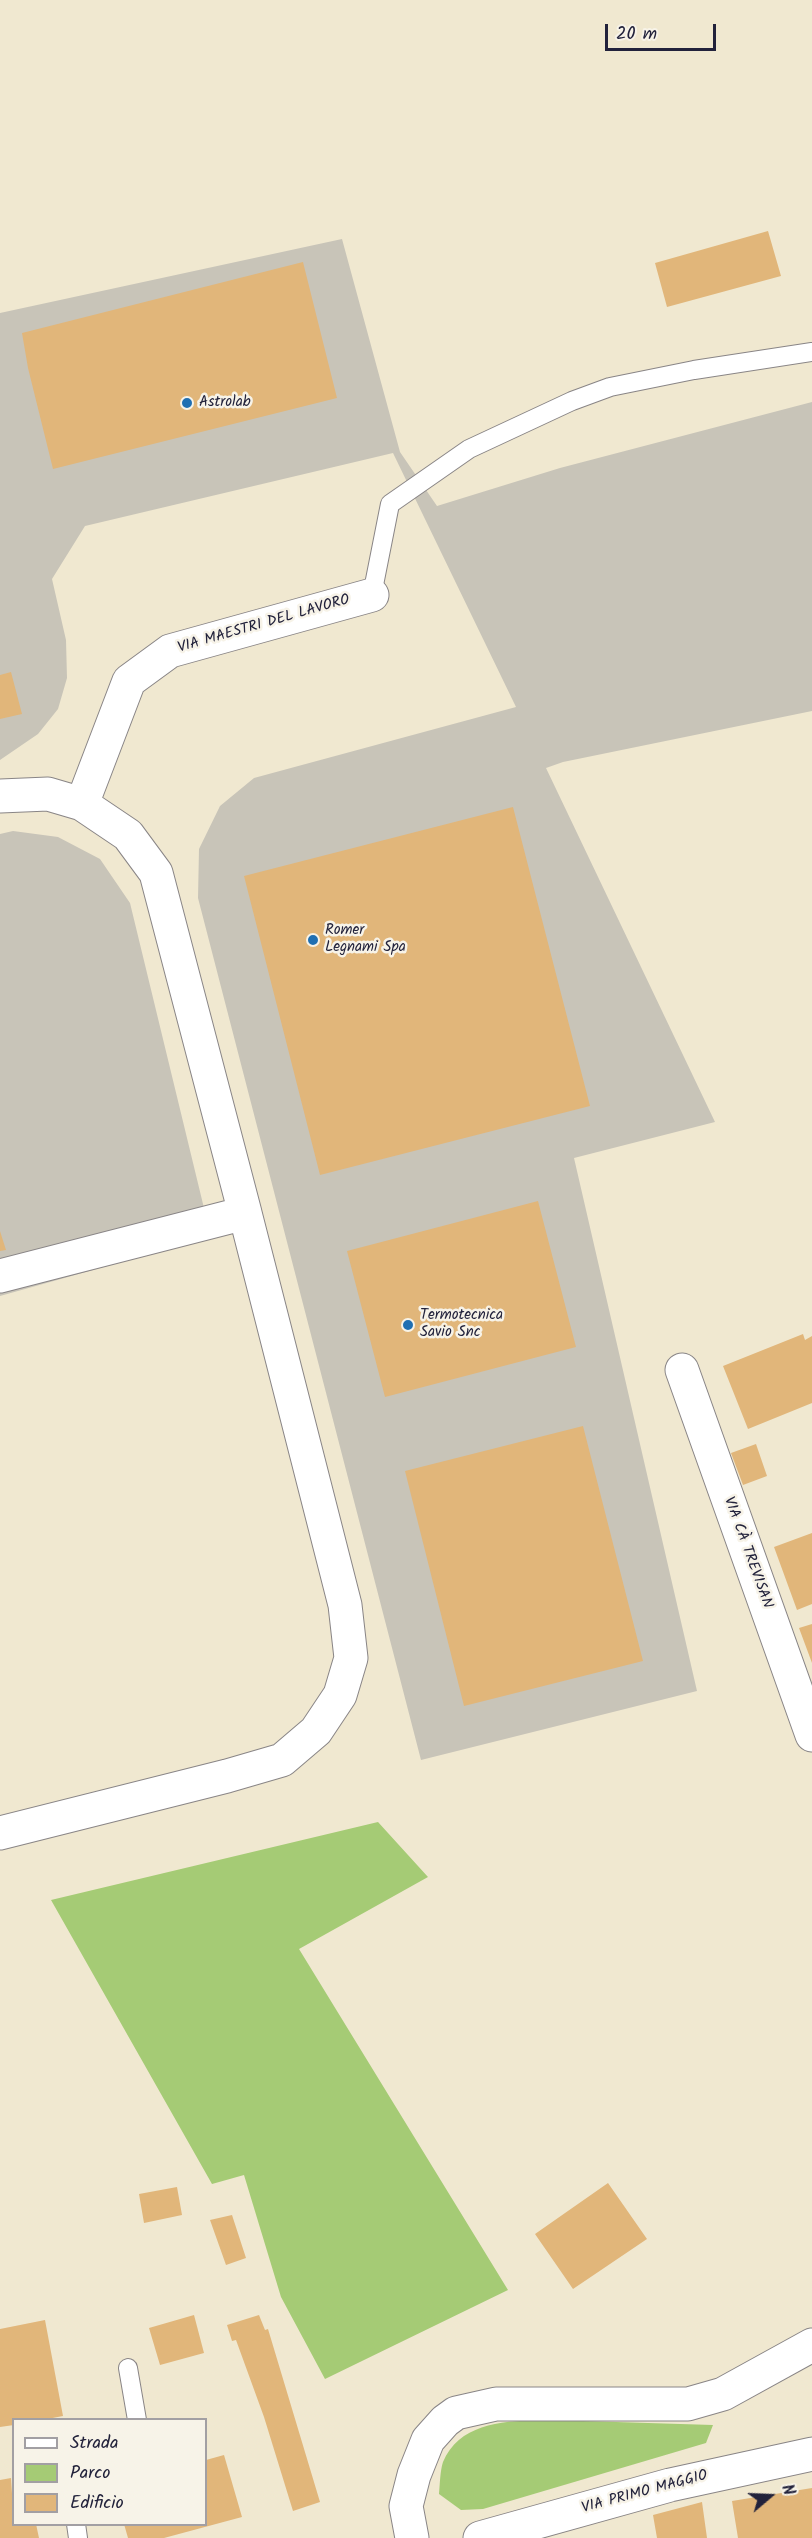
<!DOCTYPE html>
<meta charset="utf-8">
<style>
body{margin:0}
#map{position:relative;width:812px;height:2538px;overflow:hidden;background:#f0e8d0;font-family:Kalam,sans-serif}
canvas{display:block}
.legend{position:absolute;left:12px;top:2418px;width:195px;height:108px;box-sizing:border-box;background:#f7f3e8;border:2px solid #a29fa3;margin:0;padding:8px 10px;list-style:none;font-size:18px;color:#22223b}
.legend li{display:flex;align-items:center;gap:12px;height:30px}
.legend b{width:30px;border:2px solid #a29fa3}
.north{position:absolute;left:740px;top:2466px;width:60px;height:60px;-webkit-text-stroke:4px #f7f3e8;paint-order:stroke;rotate:71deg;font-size:16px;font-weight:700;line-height:24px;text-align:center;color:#22223b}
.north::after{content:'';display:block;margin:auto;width:21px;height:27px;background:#22223b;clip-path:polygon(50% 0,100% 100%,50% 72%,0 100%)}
.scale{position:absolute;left:605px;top:24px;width:111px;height:27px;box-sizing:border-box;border:3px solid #22223b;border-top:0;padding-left:8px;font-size:18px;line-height:21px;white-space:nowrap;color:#22223b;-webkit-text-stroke:4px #f7f3e8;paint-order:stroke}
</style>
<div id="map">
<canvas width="812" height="2538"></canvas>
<ul class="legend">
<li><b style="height:8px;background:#fff"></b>Strada</li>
<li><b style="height:16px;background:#a5cb75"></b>Parco</li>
<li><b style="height:16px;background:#e1b67a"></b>Edificio</li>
</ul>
<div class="north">N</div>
<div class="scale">20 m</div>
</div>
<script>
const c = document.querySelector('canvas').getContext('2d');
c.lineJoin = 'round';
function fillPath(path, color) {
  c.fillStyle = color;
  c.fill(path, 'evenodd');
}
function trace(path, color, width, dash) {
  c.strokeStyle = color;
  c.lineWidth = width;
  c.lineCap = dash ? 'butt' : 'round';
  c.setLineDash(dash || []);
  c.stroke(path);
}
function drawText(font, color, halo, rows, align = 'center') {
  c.font = font + ' Kalam,sans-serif';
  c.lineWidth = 5;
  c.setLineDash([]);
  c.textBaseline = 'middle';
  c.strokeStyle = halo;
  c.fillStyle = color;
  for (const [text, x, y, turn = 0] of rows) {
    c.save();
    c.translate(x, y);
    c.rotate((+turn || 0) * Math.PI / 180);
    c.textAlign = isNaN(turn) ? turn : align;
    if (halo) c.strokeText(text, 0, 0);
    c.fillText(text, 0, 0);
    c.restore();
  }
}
const industrial = new Path2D(`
 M342,239L400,452L437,506L560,468L812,402V711L563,762L546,768L715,1122L574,1158L697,1691L421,1760L198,898L199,849L220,806L254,778L516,707L393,453L85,526L52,579L66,640L67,678L58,709L38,734L0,760V313Z
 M13,831L58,837L100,859L130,903L211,1237L0,1296V834Z`);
const green = new Path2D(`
 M378,1822L428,1877L299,1949L508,2290L325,2379L281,2297L244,2175L212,2184L51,1900Z
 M583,2421L713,2425L706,2443L483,2509L461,2510L439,2494C440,2484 440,2471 443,2462C465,2410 537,2422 583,2421Z`);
const building = new Path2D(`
 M768,231L781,276L667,307L655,263Z
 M303,262L337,398L53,469L28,368L22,333Z
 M11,672L22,714L0,719V675Z
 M513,807L590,1106L320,1175L244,876Z
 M538,1201L576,1347L385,1397L347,1251Z
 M0,1231L6,1250L0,1251Z
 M803,1334L805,1340L812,1336V1403L748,1429L723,1366Z
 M583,1426L643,1661L464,1706L405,1471Z
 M756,1444L767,1476L743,1485L731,1453Z
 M812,1533V1604L797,1610L774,1547Z
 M812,1624V1663L799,1628Z
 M608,2183L647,2239L573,2289L535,2234Z
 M177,2187L182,2215L144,2223L139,2194Z
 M232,2215L246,2258L226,2265L210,2220Z
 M194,2315L204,2353L160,2365L149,2328Z
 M259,2315L265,2330L268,2329L320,2502L293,2511L264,2417L236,2340L232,2341L227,2325Z
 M45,2320L63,2416L42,2420H14V2425L0,2427V2329Z
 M224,2455L242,2517L164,2538H128L124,2524H206V2460Z
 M11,2478L14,2524H36L39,2538H0V2480Z
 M812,2488V2538H738L732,2501Z
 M702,2502L707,2538H657L653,2515Z`);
const service = new Path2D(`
 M372,595L390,504L469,449L572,401L610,387L694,370L812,352
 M128,2368L137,2420
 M76,2524L78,2538`);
const minor = new Path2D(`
 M0,796L48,794L82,804L128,835L156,873L245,1213L0,1276
 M82,804L129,681L170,651L372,595
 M682,1370L812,1735
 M0,1833L227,1776L282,1760L316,1731L340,1695L351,1658L345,1605L245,1213
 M412,2538L406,2506L414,2475L428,2440L445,2421L456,2413L496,2404H688L723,2394L812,2345
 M480,2538L670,2485L812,2454`);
const markers = [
 [187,403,6,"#1f6fb2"],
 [313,940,6,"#1f6fb2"],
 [408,1325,6,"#1f6fb2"]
];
const poiNames = [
 ["Astrolab",199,403],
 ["Romer",325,931],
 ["Legnami Spa",325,948],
 ["Termotecnica",420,1316],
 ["Savio Snc",420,1333]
];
const streetNames = [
 ["VIA MAESTRI DEL LAVORO",264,625,-16],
 ["VIA CÀ TREVISAN",747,1553,70],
 ["VIA PRIMO MAGGIO",645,2493,-15]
];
fillPath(industrial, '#c8c4b8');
fillPath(green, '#a5cb75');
fillPath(building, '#e1b67a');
trace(service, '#898586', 20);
trace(minor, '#898586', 35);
trace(service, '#fff', 18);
trace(minor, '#fff', 33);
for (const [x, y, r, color] of markers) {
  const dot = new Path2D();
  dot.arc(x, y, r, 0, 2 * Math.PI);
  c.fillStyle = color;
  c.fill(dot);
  trace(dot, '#f7f3e8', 2);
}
drawText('15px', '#22223b', '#f7f3e8', poiNames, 'left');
drawText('15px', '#22223b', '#f7f3e8', streetNames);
</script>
